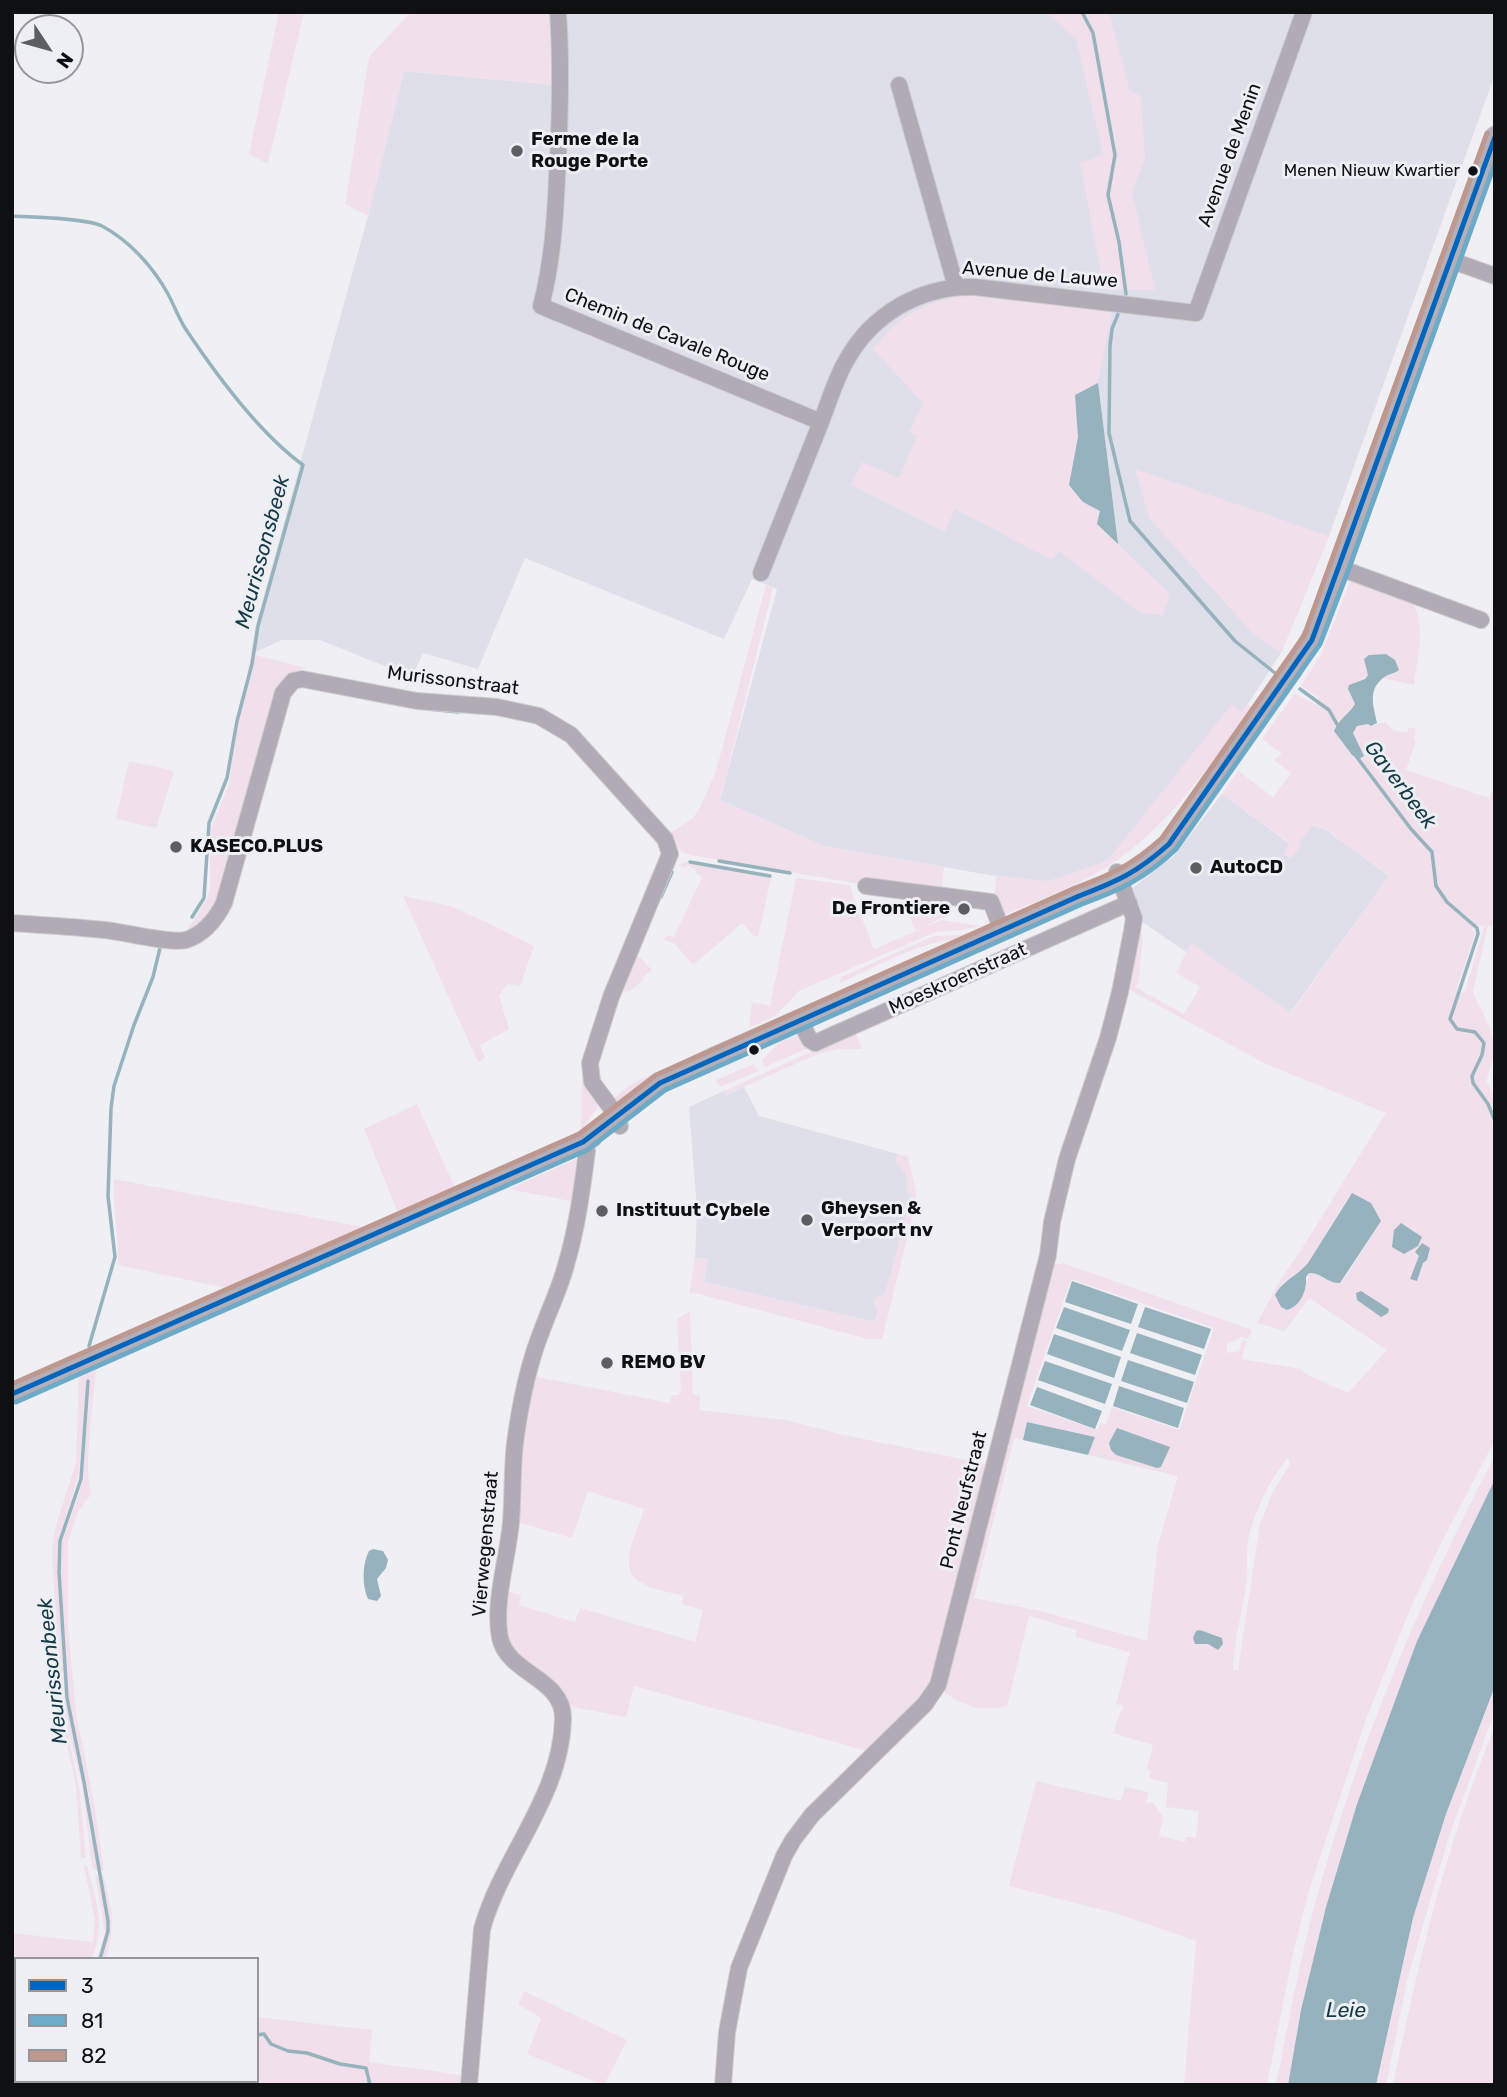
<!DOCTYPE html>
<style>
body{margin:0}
#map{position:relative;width:1507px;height:2097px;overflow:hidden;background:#efeff4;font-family:Rubik,sans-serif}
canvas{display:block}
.frame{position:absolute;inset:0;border:14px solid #0f1012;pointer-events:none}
.legend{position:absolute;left:14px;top:1957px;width:245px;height:126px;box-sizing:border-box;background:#eeeef5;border:2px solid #95959a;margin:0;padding:9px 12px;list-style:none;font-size:21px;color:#0f1012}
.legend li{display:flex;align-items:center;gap:14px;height:35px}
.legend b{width:35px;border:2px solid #95959a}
.north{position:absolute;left:14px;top:14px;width:70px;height:70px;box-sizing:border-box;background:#eeeef5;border:2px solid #95959a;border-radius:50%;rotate:126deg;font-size:19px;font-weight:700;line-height:28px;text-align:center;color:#0f1012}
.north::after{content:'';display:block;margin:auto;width:24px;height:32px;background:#5d5e61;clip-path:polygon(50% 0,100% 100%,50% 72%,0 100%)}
</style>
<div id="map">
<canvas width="1507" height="2097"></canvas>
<div class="frame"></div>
<ul class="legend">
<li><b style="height:9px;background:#0065bd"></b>3</li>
<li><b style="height:9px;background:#6caac8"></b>81</li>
<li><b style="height:9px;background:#be988e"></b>82</li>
</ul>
<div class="north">N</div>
</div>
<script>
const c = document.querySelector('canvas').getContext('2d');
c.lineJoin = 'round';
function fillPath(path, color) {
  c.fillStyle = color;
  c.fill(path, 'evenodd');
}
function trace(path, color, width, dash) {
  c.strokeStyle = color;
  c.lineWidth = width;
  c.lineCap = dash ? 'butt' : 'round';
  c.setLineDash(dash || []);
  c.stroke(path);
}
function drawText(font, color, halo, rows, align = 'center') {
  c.font = font + ' Rubik,sans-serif';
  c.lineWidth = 6;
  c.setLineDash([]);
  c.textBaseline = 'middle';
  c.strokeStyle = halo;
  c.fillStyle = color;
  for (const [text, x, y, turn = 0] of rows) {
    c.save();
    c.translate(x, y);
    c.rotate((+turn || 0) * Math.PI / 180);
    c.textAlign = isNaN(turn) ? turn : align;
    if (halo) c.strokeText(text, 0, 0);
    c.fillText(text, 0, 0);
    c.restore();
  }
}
const built = new Path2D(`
 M548,12H1495V74L1329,536L1281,653L1248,704L1211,755L1113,858L1052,884L995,876L824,846L720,800L777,589L752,579L724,639L525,558L478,669L423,653L412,677L320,640H282L251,654L255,628L368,216L404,71L555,85Z
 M1222,794L1290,844L1301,845L1298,843L1312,825L1319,828L1322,827L1389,876L1290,1013L1192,944L1186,952L1138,919L1131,889L1174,856Z
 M744,1087L759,1116L898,1154L896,1162L904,1170L908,1178L907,1193L912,1194L887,1288L874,1322L704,1282L708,1259L695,1258L697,1210L689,1107L724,1091L726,1095Z`);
const green = new Path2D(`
 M279,12H304L268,164L249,154Z
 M411,12H548L555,85L404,71L368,216L345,204L369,57Z
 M1046,12H1109L1130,91L1141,96L1145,158L1132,192L1155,290L1104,289L1080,163L1103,155L1076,39Z
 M968,294L1112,312L1098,383L1075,396L1078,437L1069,485L1083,502L1100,511L1097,524L1170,594L1163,615L1140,613L1059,551L1052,560L955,509L945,532L851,485L862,462L899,478L917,436L909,432L923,403L873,349C904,311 921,305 968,294Z
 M1135,469L1329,536L1281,653L1254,635L1149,518Z
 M1353,580L1409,598C1428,620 1417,658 1414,685L1383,678L1397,673L1386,654L1369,655L1368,675L1354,684L1349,693L1355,704L1336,726L1339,738L1352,755L1363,756L1352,733L1357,726L1368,724L1371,726L1384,722L1393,730L1407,733L1409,727L1416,729L1414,739L1416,741L1406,770L1489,798L1491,792L1495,793V911L1492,926H1488L1473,990C1475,1000 1480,1006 1484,1015C1498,1044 1495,1054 1486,1083L1489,1085L1495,1104V1118L1491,1119L1495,1130V1440L1441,1543L1411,1607L1367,1716L1307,1897L1293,1953L1267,2085H1184L1196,1941L1118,1914L1009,1886L1036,1781L1121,1801L1125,1787L1148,1792L1146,1802L1153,1803L1163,1817L1159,1836L1185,1842L1186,1837H1196L1199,1811L1166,1807L1168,1783L1149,1778L1151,1771L1147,1769L1153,1745L1113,1733L1123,1706L1116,1704L1130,1652L1075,1637L1077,1630L1029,1616L1007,1706C979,1711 969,1708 945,1693V1685L1052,1265L1063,1263L1252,1330L1248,1339L1241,1337L1227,1344V1353L1239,1351L1242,1340L1247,1341L1241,1359L1301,1369L1306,1374L1348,1393L1387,1350L1309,1298L1285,1331L1257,1323L1282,1277L1296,1258L1386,1113L1266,1064L1128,989L1136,931L1141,933L1143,937L1138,983L1135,987L1184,1014L1200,987L1176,973L1191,943L1291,1013L1389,876L1323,827L1319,828L1313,825L1299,843L1301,846L1291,859L1283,854L1290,843L1222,794L1238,771L1273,797L1291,773L1274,760L1282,754L1262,739L1295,693L1316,705L1319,697L1301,686L1321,654L1350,582ZM1475,925L1484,926L1466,988L1462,994L1456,991L1475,934L1472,929ZM1349,1196L1371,1203L1381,1221L1346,1276L1340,1283C1328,1284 1321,1272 1309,1273L1307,1282L1280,1286C1288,1277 1299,1273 1308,1263ZM1071,1279L1214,1328L1179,1430L1112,1407L1106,1424L1100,1423L1097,1430L1027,1406ZM1028,1422L1095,1437L1088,1455L1178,1476L1158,1545L1147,1641L1041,1611L974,1598L1014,1438L1023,1440ZM1288,1458L1290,1464L1274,1490L1260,1524L1238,1670H1233C1234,1639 1243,1609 1247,1579C1248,1566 1246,1553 1248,1541C1254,1512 1269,1480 1288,1458Z
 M766,585L773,588L720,800L824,846L944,867L941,893L866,885L685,854L677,847L670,833L693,818L701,806L716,771Z
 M251,654L306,668L295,671L285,680L224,892L209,917L184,935L207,899L210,887V831L230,782L232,758Z
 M1232,704L1242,712L1248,704L1252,708C1209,766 1169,827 1107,867C1075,887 1035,901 1000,917L994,900L996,875L1048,881L1107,861Z
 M129,761L174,771L156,828L116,819Z
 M686,862L771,877L758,937L754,936L742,923L693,965L675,944L664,940L666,935L674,937L702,877L695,873L696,870L687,865L685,868L678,865Z
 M796,878L849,885L874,949L921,929L915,930L899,892L948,898L945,918H941L922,928L941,920L981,926L962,930L936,932L810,986L799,991L776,1015L749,1028L752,1002L770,1006Z
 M403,896L451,906L488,923L534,946L520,986L507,984L499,996L509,1029L480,1045L485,1058L478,1062Z
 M972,934L963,941C933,934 870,970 840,983L841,977L934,936Z
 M640,957L651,969V973L649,972L642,978L643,980L630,991L624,992L623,988L635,958Z
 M855,1032L862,1049H838L820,1053L726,1095L724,1091Z
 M743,1034L627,1103H617L612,1100L629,1086L644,1078Z
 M800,1034L808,1048L765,1067L762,1060L780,1042Z
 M754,1064L758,1071L720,1087L716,1080Z
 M582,1074L600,1104L581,1131Z
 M417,1104L455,1188L398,1213L364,1129Z
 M898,1154L908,1156L916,1192L914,1211L882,1339H868L695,1293L689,1294L695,1258L708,1259L704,1282L874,1322L879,1310L873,1304L874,1299L885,1293L887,1288L912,1195L907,1193C908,1178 907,1172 895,1162Z
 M576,1159L580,1161L575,1202L509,1189Z
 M114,1179L368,1228L226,1288L118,1265C119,1236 112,1208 114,1179Z
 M690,1311L693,1394L700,1396L699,1410L786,1420L844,1435L991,1465L931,1688L867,1751L634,1686L626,1717L567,1706L521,1662L506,1641V1591L521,1595L519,1605L575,1622L580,1608L695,1642L703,1610L682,1604L683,1596C670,1592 654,1590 642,1583C614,1569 639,1530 644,1509L588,1491L572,1538L514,1521L519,1449L532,1376L670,1403L672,1395H678L681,1391L677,1319Z
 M96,1369C94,1405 83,1461 91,1494L78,1512L68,1542V1627L76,1712L94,1803L104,1870H95L92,1866L82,1785L64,1714L80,1793L86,1858H81L76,1785L60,1713H65L60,1694L52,1550L56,1526L76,1462L79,1377ZM90,1378L83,1481L62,1542L60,1573L67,1687L74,1731L89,1796L92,1839L90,1838L86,1794L65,1698L57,1567L59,1541L79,1473L87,1379Z
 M1495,1456V1479L1417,1641L1357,1804L1326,1907L1301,2010L1288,2085H1276C1288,2026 1298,1967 1314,1908C1356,1751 1419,1600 1495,1456Z
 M1495,1686V1711L1449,1836L1407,1980L1386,2085H1376L1413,1918L1446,1814Z
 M1495,1726V2085H1393C1418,1963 1447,1841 1495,1726Z
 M84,1866H87C96,1901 106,1923 92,1959H16V2073L12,2072V1933L93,1942L95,1921Z
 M95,1875L104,1876C112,1911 116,1924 106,1959H102L111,1925H108L100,1959H97L105,1932Z
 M524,1991L627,2040L604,2085L527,2054L541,2018L518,2004Z
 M257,2017L372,2030L369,2062L462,2075L464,2085H189L190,2081H257Z`);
const water = new Path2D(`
 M1098,383L1118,544L1097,524L1100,511L1083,502L1069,485L1078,437L1075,395Z
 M1386,654L1395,660L1399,670C1394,674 1388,674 1383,678C1367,691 1374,707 1377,723L1371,726L1368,724L1357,726L1353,733L1364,756L1359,759L1352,755L1334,731C1339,719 1349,714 1355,704L1348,689L1349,685L1365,679L1368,675L1364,659L1369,655Z
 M1352,1193L1371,1203L1381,1221L1340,1283C1328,1284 1321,1272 1309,1273L1306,1277C1307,1290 1301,1306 1287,1310L1281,1307L1275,1295C1283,1280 1297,1276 1308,1263Z
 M1401,1223L1422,1237L1418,1246L1404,1254L1392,1247L1394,1230Z
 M1422,1243L1430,1248L1427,1260L1423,1263L1417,1281L1410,1279L1419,1256L1415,1252Z
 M1072,1281L1138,1304L1131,1324L1065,1302Z
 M1361,1291L1389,1309L1388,1313L1381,1317L1357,1300L1356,1293Z
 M1064,1307L1130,1330L1122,1351L1056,1328Z
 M1145,1307L1211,1329L1204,1349L1138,1327Z
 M1137,1333L1202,1355L1195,1375L1130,1353Z
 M1054,1334L1121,1357L1114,1378L1047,1354Z
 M1128,1360L1194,1382L1187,1403L1121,1381Z
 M1045,1361L1112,1384L1105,1404L1038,1380Z
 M1119,1386L1184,1408L1178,1428L1113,1406Z
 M1037,1387L1102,1411L1095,1429L1030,1405Z
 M1027,1422L1095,1437L1088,1455L1023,1440Z
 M1117,1428L1170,1447L1161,1467L1157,1468L1116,1455L1111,1450L1109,1443Z
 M1495,1479V1686L1446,1814L1413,1918L1376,2085H1288L1301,2010L1326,1907L1357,1804L1417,1641Z
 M373,1549L383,1551L388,1560L386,1568L377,1579L381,1596L377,1601L368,1599C362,1586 362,1564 369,1551Z
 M1200,1630L1222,1638L1223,1644L1218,1650L1208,1644H1195L1193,1638L1196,1631Z`);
const stream = new Path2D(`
 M1082,12L1093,33L1115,155L1108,195L1119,242L1126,294
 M12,216C33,217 86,218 102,226C130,241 153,267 168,294C174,305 178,317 185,328C215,373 259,433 303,465L258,626L252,664L237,721L227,778L209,823L204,898L192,917
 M1118,314L1112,329L1110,346L1109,433L1130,521L1235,641L1275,673
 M1300,689L1329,710L1338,726
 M428,709L458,712
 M1356,756L1411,829L1432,852L1436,886L1447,902L1477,928L1478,934L1450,1019L1457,1029L1475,1032L1484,1043L1482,1055L1472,1076L1473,1083L1488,1104L1495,1121
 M719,861L790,873
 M690,862L770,876
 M661,897L672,872
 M89,1346L115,1257L108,1196L111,1108L114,1086L134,1025L153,977L160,948
 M88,1381L81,1479L60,1541L59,1572L67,1698L84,1782L108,1921V1931L100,1959
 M12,1969L16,1972
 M257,2035L264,2034L271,2044L288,2051L307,2053L340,2064L366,2068L370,2085`);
const minor = new Path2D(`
 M558,12C562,68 560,123 557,178C555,222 552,264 541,306L821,422L761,573
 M899,85L956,287
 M1450,260L1495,276
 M821,422C829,402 835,380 846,361C872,314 921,285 975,287L1196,313L1304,12
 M1340,568L1481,620
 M866,886L991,902L1002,930
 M12,923C43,925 74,927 105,930C123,932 171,944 186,940C204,934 216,919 224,903L283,693L293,681L302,679L417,701L497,707L539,716L571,735L665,839L670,854L611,997L590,1063L592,1082L617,1116L620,1126
 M799,1019L810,1040L815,1043L1129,903
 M96,2085L98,2081
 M469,2085L482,1929C502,1857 562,1796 563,1718C563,1678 508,1674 500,1638C493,1603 508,1557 511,1522C513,1496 512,1469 515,1443C520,1405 528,1365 542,1330C550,1308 560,1288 566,1265C577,1228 582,1190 587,1151L583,1142
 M723,2085L727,2032L739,1968L784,1856L793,1840L812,1815L925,1704L938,1685L1048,1255L1052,1222L1067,1159L1108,1038L1120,992L1132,931L1134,918L1117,872`);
const major = new Path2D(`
 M583,1142L660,1083L714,1057L1079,896C1116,882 1140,871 1169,844L1292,671L1319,624L1495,136
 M12,1394L592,1138`);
const bus1 = new Path2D(`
 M12,1394L583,1142L660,1083L1079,896C1118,881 1138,872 1169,844L1312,640L1495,137`);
const bus2 = new Path2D(`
 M16,1402L587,1150L665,1090L1082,904C1120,890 1146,878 1176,849L1320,644L1348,571L1495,163`);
const bus3 = new Path2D(`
 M12,1384L579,1134L656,1075L1075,888C1113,874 1132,865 1162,838L1304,636L1487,133`);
const markers = [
 [517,151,7,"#5d5e61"],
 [1473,171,6,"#0f1012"],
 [176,847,7,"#5d5e61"],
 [1196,868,7,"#5d5e61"],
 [964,909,7,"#5d5e61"],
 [754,1050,6,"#0f1012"],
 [602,1211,7,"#5d5e61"],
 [807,1220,7,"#5d5e61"],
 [607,1363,7,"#5d5e61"]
];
const busNames = [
 ["Menen Nieuw Kwartier",1460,171]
];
const poiNames = [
 ["Ferme de la",531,140],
 ["Rouge Porte",531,162],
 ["KASECO.PLUS",190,847],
 ["AutoCD",1210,868],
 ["De Frontiere",950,909,"right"],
 ["Gheysen &",821,1209],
 ["Verpoort nv",821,1231],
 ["Instituut Cybele",616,1211],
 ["REMO BV",621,1363]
];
const streetNames = [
 ["Avenue de Menin",1230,155,-70],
 ["Avenue de Lauwe",1040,275,5],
 ["Chemin de Cavale Rouge",667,335,22],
 ["Murissonstraat",453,681,7],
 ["Moeskroenstraat",958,979,-24],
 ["Pont Neufstraat",964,1500,-76],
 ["Vierwegenstraat",486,1544,-85]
];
const waterNames = [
 ["Meurissonsbeek",263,552,-75],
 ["Gaverbeek",1400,785,53],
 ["Meurissonbeek",53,1671,-96],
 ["Leie",1346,2011]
];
fillPath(built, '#dedfe9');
fillPath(green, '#f1e0eb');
fillPath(water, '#96b2bd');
trace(stream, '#96b2bd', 3.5);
trace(minor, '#cccccf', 18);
trace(major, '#cccccf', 21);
trace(minor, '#b0abb4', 16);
trace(major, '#b3aeb8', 19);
trace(bus1, '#0065bd', 5);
trace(bus2, '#6caac8', 5);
trace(bus3, '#be988e', 5);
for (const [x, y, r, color] of markers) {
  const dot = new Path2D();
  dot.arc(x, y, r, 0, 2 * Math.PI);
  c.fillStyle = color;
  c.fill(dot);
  trace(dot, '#eeeef5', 2.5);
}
drawText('17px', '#0f1012', '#eeeef5', busNames, 'right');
drawText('bold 19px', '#0f1012', '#eeeef5', poiNames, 'left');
drawText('19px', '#0f1012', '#eeeef5', streetNames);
drawText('italic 21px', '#143b45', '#eeeef5', waterNames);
</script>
